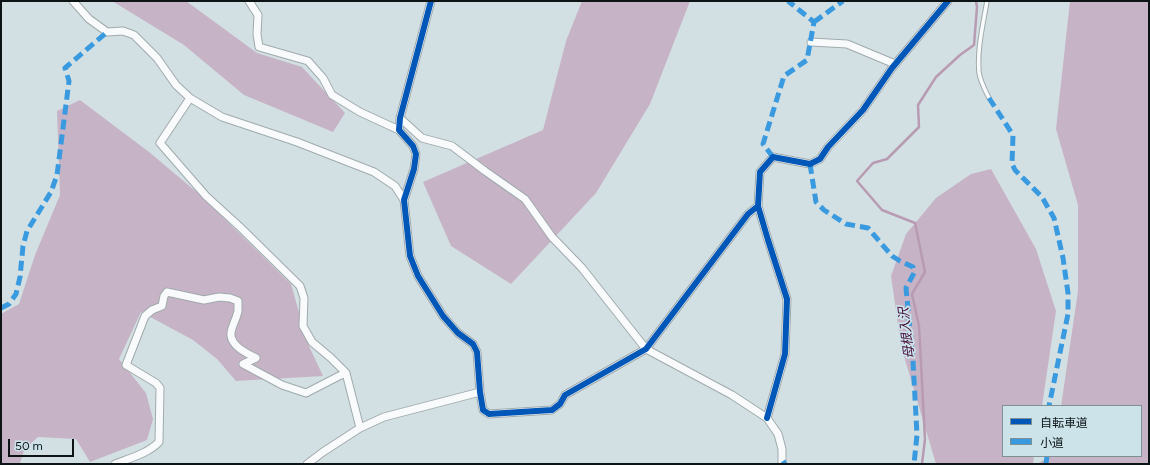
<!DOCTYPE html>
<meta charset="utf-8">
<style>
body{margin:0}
#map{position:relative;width:1150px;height:465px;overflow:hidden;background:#d3e0e3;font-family:Figtree,"Noto Sans JP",sans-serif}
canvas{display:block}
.frame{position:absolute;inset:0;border:2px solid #0c1416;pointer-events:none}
.legend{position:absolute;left:1002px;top:405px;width:140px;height:52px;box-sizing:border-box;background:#cce3ea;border:1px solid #7f9095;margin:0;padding:5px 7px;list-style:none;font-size:12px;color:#0c1416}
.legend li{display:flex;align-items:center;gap:8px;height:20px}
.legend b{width:20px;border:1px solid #7f9095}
.scale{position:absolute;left:8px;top:439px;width:66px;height:18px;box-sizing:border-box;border:2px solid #0c1416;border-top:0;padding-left:5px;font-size:12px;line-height:14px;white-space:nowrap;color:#0c1416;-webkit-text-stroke:3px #cce3ea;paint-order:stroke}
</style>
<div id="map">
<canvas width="1150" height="465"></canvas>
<div class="frame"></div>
<ul class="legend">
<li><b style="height:5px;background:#0057b8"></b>自転車道</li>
<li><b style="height:5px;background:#3a9adf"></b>小道</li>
</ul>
<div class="scale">50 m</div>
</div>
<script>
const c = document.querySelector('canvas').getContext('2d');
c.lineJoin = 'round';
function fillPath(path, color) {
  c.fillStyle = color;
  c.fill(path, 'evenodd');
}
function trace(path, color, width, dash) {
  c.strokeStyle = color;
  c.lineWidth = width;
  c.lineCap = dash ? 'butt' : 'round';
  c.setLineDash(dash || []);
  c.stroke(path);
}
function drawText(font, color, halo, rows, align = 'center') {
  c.font = font + ' Figtree,"Noto Sans JP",sans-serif';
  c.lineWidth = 3.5;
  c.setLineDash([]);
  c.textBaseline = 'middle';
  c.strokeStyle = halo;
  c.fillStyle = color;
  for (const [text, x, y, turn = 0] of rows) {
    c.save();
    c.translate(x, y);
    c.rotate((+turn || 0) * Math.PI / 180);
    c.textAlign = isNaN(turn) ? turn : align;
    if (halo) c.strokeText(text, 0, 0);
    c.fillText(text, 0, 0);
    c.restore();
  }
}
const forest = new Path2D(`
 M112,1H186L257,53L302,67L345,113L333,132L244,95L184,45Z
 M582,1H690L650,104L596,193L511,284L451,246L423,182L543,130L566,41Z
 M1070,1H1149V464H1037L1050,456H1141V406H1061L1078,291V205L1056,129Z
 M80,100L149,152L199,194L291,284L308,344L323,376L236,381L217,359L193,340L141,312L119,359L146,393L153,419L147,440L90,462L76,439L38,437L24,450L20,464H1V314L19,304L35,255L60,195L57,111Z
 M991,169L1036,249L1056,311L1042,406H1003V456H1034L1033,464H936L901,346L891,276L906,234L936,198L971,174Z`);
const stream = new Path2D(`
 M922,464L925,439L919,326L912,294L925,272L915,223L882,210L857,181L873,163L887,159L919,127L918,105L936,77L960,55L974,45L977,7L976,1`);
const service = new Path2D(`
 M987,1C983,25 977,48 979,72C980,81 985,90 989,98`);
const minor = new Path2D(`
 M73,1L89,19L107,32L123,31L134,35L157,58L176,85L190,98L222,117L297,142L374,172L395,186L404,200
 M249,1L258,15L257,34L259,47L308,61L323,78L332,95L360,112L399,130
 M431,1L400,118L399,130L413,146L416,154L414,169L404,200L410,256L418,276L443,316L458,333L473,344L477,352L480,392L483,410L489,414L552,410L560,404L565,395L646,349L748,214L758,206
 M811,42L847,44L895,64
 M190,98L160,143L206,196L240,227L300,286L304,298L303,326L312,342L331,358L346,373L360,428
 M400,118L422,138L452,146L485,171L525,199L552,237L582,268L646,349L732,395L767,418L778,434L782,449V464
 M767,418L785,354L787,299L768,240L758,206L760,172L773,157L810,164L820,159L828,147L863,110L892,68L948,1
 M115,464C130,458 147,454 159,442L160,388L156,383L126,365L145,316L152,310L162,306L164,296L167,292L204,300L219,297L230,298L238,301C238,304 238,308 238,311C235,326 223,335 239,348C244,352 250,355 256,358L243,364L282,385L306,393L341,375L346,373
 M307,464L323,452L360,428L384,417L480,392`);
const quiet = new Path2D(`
 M814,22L843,1
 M989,98L1013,135L1012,164L1015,170L1042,197L1054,218L1063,258L1068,293V314L1049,406
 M773,157L763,144L784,76L807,60L814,22L788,1
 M810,164L816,202L824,210L846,224L868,228L892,256L900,261L913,267L914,273L906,288L913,361L917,435L914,464
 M1,308L9,304L16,294L20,277L23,246L27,231L51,192L57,175L69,81L65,68L107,32
 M783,461L785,464
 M1046,464L1047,456`);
const cycleway = new Path2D(`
 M431,1L400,118L399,130L413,146L416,154L414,169L404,200L410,256L418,276L443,316L458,333L473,344L477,352L480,392L483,410L489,414L552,410L560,404L565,395L646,349L748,214L758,206
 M767,418L785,354L787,299L768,240L758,206L760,172L773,157L810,164L820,159L828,147L863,110L892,68L948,1`);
const waterNames = [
 ["母根入沢",907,333,-97]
];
fillPath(forest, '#c7b3c6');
trace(stream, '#b89bb3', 2.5);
trace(service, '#a0aaad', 5.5);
trace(minor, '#a0aaad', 9);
trace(service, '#f8fafb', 3.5);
trace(minor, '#f8fafb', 7);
trace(quiet, '#3a9adf', 5, [10, 5]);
trace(cycleway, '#0057b8', 6);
drawText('italic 13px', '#480e3a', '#cce3ea', waterNames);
</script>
